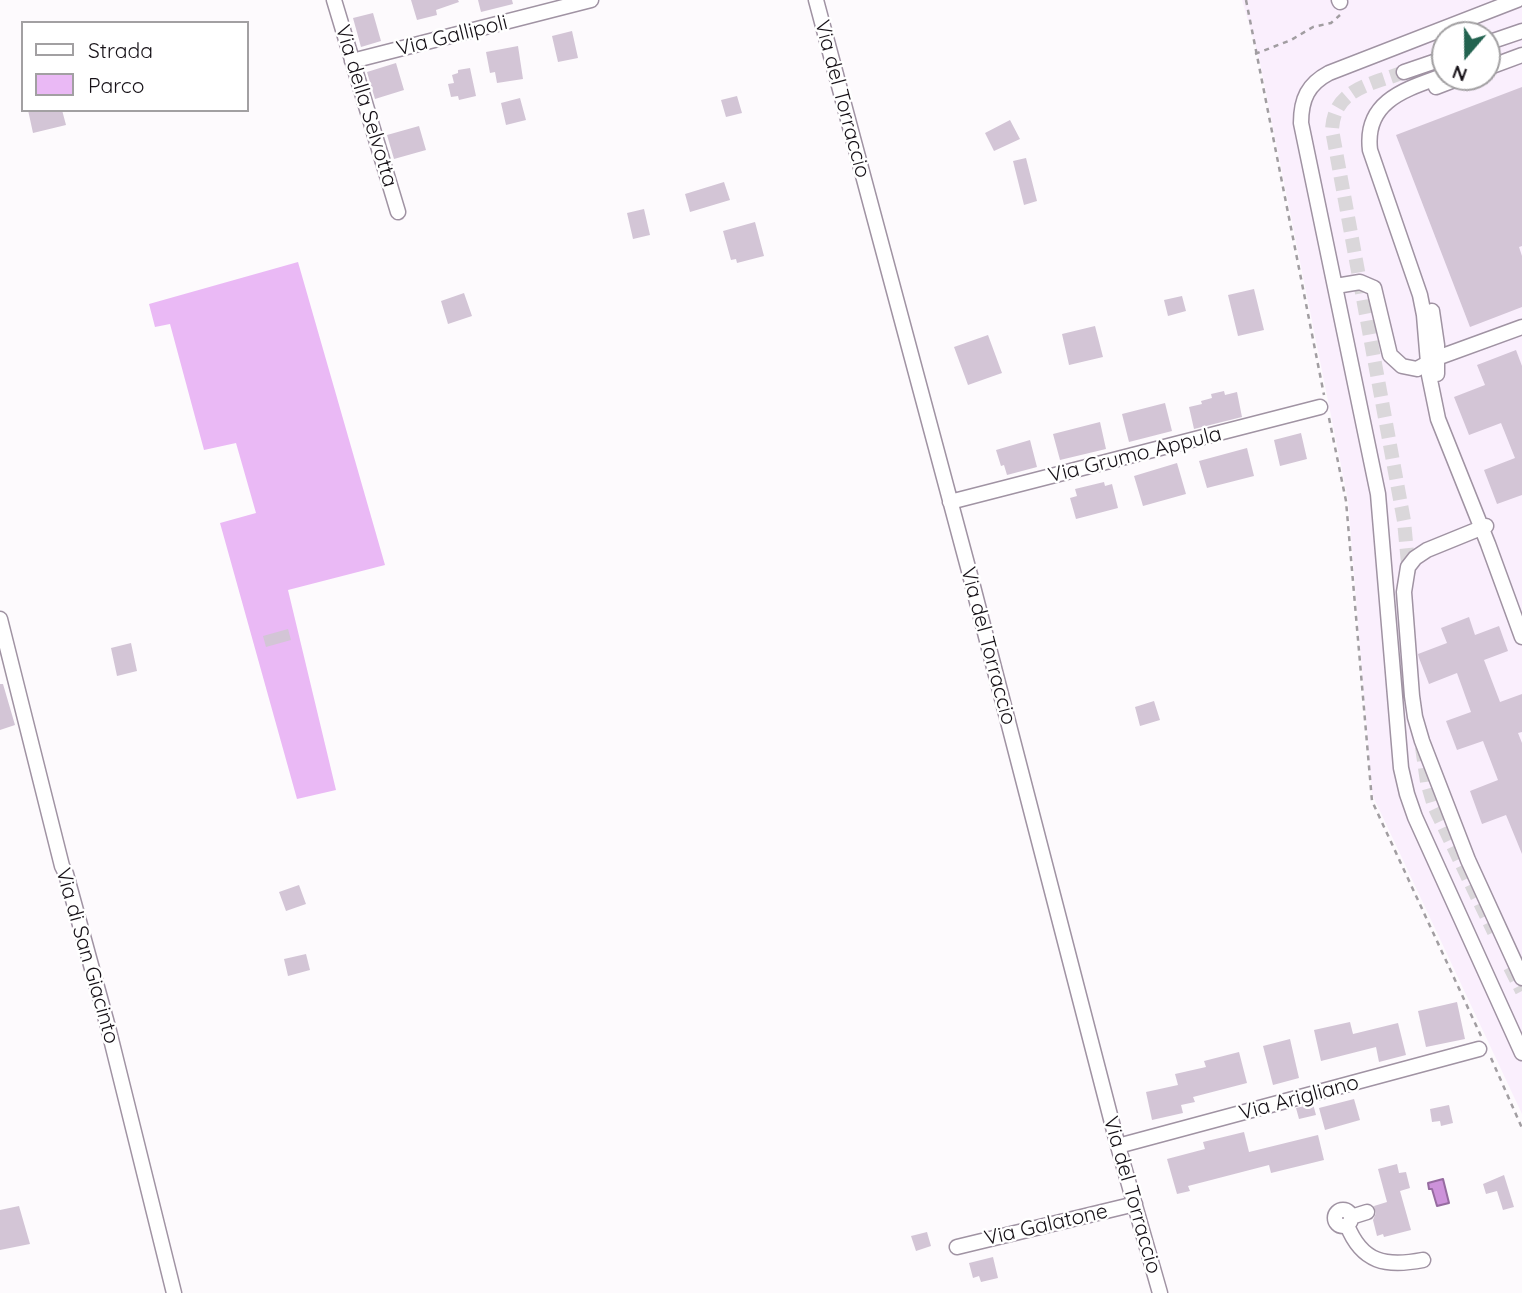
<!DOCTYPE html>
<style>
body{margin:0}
#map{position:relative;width:1522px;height:1293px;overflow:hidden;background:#fdfafd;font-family:Quicksand,sans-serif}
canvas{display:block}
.legend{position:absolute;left:21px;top:21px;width:228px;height:91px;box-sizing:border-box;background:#fff;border:2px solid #a2a0a2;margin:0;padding:9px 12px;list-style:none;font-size:21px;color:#161117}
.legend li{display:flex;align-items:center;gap:14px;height:35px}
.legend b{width:35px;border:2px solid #a2a0a2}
.north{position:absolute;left:1431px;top:21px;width:70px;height:70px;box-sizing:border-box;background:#fff;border:2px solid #a2a0a2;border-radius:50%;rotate:200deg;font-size:19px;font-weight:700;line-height:28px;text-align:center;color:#161117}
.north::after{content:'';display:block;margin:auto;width:24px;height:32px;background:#236350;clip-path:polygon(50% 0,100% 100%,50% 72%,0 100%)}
</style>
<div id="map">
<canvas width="1522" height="1293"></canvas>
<ul class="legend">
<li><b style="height:9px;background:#fff"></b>Strada</li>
<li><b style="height:19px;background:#eab9f5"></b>Parco</li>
</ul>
<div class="north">N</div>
</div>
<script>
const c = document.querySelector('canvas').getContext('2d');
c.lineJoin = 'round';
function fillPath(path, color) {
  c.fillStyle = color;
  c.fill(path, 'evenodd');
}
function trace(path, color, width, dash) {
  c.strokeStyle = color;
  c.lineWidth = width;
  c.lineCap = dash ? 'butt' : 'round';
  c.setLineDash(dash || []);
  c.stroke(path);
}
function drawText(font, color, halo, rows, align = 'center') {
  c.font = font + ' Quicksand,sans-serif';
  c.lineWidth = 5;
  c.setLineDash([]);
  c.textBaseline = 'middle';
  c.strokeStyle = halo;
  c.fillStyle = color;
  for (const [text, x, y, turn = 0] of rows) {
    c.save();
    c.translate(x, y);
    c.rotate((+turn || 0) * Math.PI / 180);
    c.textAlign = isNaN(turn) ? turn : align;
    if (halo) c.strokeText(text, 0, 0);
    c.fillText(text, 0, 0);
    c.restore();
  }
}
const built = new Path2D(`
 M1242,0H1522V1114L1372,794L1348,500L1259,58ZM1445,35H1487V77H1445Z`);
const green = new Path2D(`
 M298,262L385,565L288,590L336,790L297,799L220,523L256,513L236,443L204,450L170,324L155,327L149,304Z`);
const water = new Path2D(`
 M1443,1179L1449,1203L1437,1206L1432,1189H1429L1428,1183Z`);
const building = new Path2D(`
 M411,0H458L459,2L436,10L437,15L417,20Z
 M478,0H512L513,4L481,12Z
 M373,13L381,41L361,47L353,18Z
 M572,31L578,58L558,62L552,36Z
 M518,46L523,79L497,83L495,72L490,73L486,52Z
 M396,63L404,90L375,99L367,72Z
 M470,68L476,96L459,100L458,96L451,97L448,84L454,83L452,75L458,73V70Z
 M1522,87V246L1519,247L1522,256V307L1470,327L1396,135Z
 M737,96L742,113L726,117L721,100Z
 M520,98L526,120L506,125L501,103Z
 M28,110H62L66,125L33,133Z
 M1010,120L1020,139L994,151L985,133Z
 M419,126L426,150L394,159L387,135Z
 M1026,158L1037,201L1024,205L1013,161Z
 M724,182L730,200L690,212L685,194Z
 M644,209L650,235L633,239L627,213Z
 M755,222L764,256L737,263L736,259L731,260L723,231Z
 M1254,289L1264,330L1238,336L1228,295Z
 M464,293L472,316L448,324L441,301Z
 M1182,296L1186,311L1168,316L1164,300Z
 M1095,326L1103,357L1069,365L1062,334Z
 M988,335L1002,373L968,385L954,347Z
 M1516,350L1522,366V495L1497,504L1484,470L1515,458L1501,423L1469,435L1454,397L1485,385L1477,365Z
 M1224,391L1225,395L1237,392L1242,417L1194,429L1189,407L1202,404L1201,401L1212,398L1211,394Z
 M1165,403L1172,431L1129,442L1122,414Z
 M1100,422L1106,449L1060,460L1053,434Z
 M1301,433L1307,459L1280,466L1274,440Z
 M1030,440L1037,467L1007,475L1004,465L1001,466L996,450Z
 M1247,448L1254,476L1207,488L1199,461Z
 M1177,463L1186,494L1143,506L1134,476Z
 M1104,482L1105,486L1112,484L1118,508L1076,519L1070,498L1077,496L1075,489Z
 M1469,617L1475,635L1499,626L1508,651L1484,660L1500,702L1522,694V732L1518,733L1522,743V854L1506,815L1482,824L1470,791L1498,780L1483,741L1457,750L1446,721L1471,712L1457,673L1429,684L1419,658L1418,654L1447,643L1441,628Z
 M288,629L291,640L266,647L263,636Z
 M131,643L137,671L117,676L111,648Z
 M0,684H3L15,725L0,730Z
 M1154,701L1160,720L1140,726L1135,707Z
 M299,885L306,904L286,911L279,892Z
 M306,954L310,970L288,976L284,959Z
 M1457,1002L1465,1039L1426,1047L1418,1011Z
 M1350,1022L1353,1034L1398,1023L1406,1055L1379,1062L1376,1047L1321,1061L1314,1030Z
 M1290,1039L1299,1078L1273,1085L1263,1046Z
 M1239,1052L1247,1083L1193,1097L1195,1102L1181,1105L1183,1113L1152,1120L1146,1092L1178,1085L1175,1074L1206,1067L1204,1061Z
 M1354,1099L1360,1120L1325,1130L1319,1108Z
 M1313,1104L1316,1115L1299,1119L1296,1108Z
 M1449,1105L1453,1123L1441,1126L1440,1121L1432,1122L1430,1109Z
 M1244,1132L1249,1152L1318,1135L1324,1160L1271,1173L1269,1165L1188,1186L1190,1191L1177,1194L1167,1159L1205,1149L1203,1142Z
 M1397,1164L1399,1173L1406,1172L1410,1188L1400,1191L1411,1230L1384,1237L1383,1234L1377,1236L1373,1220L1376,1213L1374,1206L1387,1202L1378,1169Z
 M1504,1175L1514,1207L1503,1210L1497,1191L1486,1194L1483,1184Z
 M19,1206L30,1244L0,1250V1210Z
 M927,1232L931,1246L916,1251L911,1236Z
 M993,1257L998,1278L981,1282L979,1276L973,1278L969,1263Z`);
const minorTunnel = new Path2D(`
 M1404,72C1371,85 1334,88 1332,130L1404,521L1409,574
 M1422,747L1427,782L1434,806L1494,932
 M1510,967L1522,991`);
const path = new Path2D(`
 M1246,0L1324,395
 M1255,54L1291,40L1313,27L1331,23L1340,15
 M1329,418L1346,501L1372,801L1481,1036
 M1491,1058L1522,1128`);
const minor = new Path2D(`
 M334,0L398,212
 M816,0L969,571L1118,1146L1160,1293
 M1339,0L1340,2
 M1517,0L1329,73C1308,84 1301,99 1301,123L1378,494L1401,768L1407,794L1415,817L1522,1053
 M1487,43L1522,31
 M352,61L591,0
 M1487,68L1522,55
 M1404,72L1445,58
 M1445,75C1407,89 1364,100 1370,150L1420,295L1424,315L1429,375L1438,419L1488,544L1522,637
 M1436,87L1462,77
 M1336,286L1360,282L1374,288L1390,355L1402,366L1417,369L1437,358L1522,327
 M1432,311L1437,345V374
 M950,502L1320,407
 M1486,526L1427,550L1415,558L1408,567L1404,592L1412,696L1415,717L1422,741L1468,860L1522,978
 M0,619L62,866L66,874L108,1027L174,1293
 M1118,1146L1479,1049
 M1335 1218a8 8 0 1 1 16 0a8 8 0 1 1-16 0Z
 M1351,1217L1367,1212
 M1347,1225C1362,1263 1386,1267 1423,1260
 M957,1247L1135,1204`);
const streetNames = [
 ["Via Gallipoli",452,36,-14],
 ["Via del Torraccio",842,99,75],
 ["Via della Selvotta",366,106,73],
 ["Via Grumo Appula",1135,455,-14],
 ["Via del Torraccio",988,646,75],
 ["Via di San Giacinto",87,956,74],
 ["Via Arigliano",1299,1098,-15],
 ["Via del Torraccio",1132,1195,74],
 ["Via Galatone",1046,1225,-13]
];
fillPath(built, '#faeffd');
fillPath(green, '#eab9f5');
fillPath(water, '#cd92da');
trace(water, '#966ba0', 2);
fillPath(building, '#d3c5d6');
trace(minorTunnel, '#dad7da', 14, [14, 7]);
trace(minor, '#a093a3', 17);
trace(path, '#a19da1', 2.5, [5, 5]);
trace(minor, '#fff', 14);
drawText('21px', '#161117', '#fff', streetNames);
</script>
